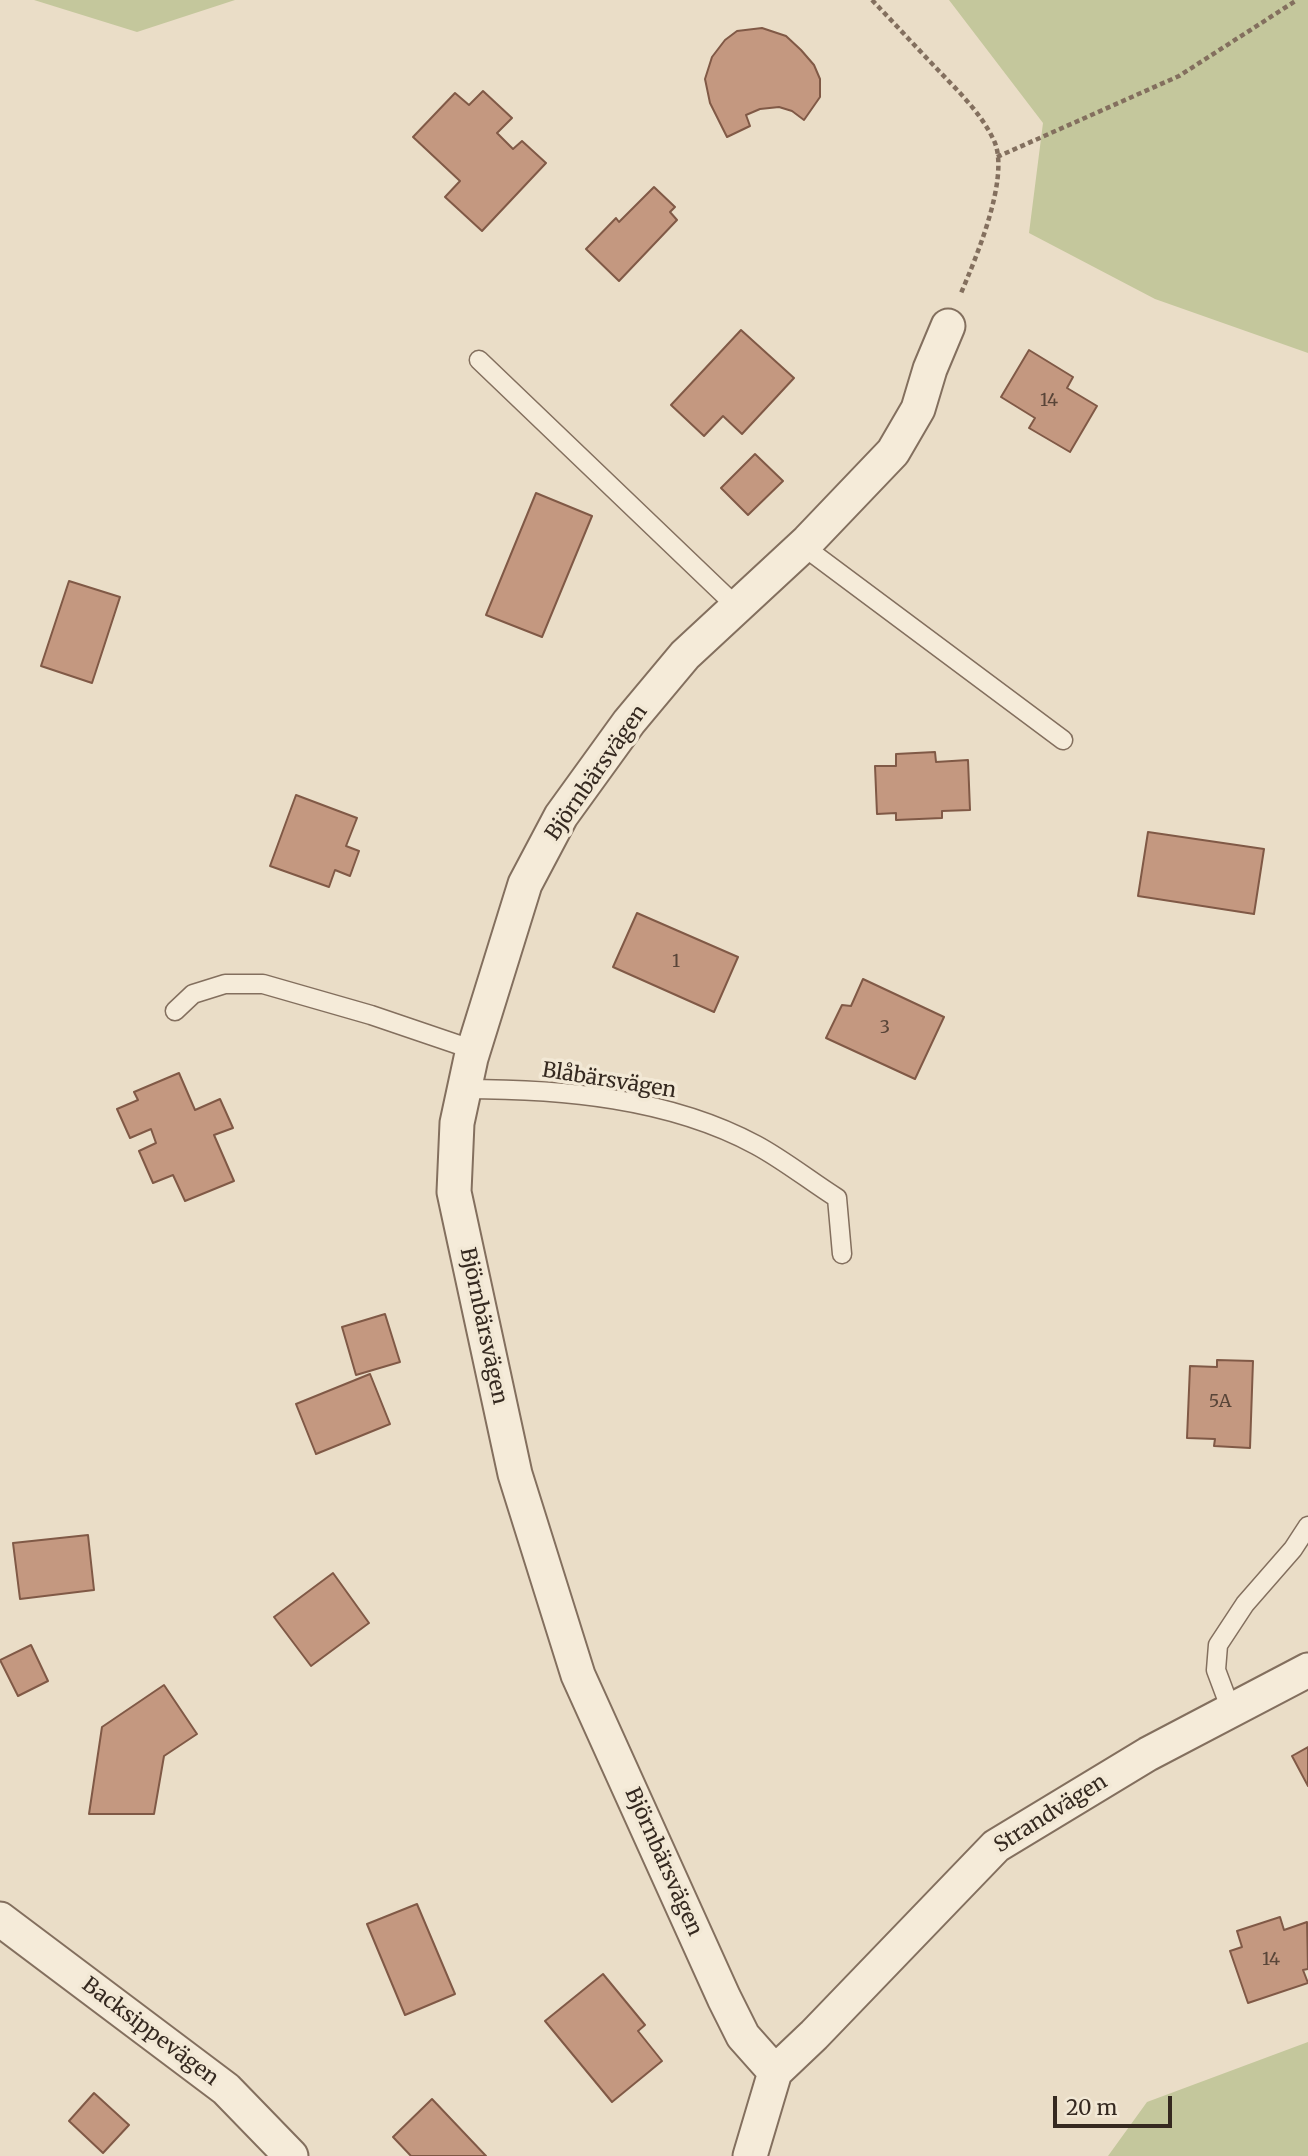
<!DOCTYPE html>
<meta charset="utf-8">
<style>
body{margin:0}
#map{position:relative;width:1308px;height:2156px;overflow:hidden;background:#eaddc7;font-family:Merriweather,serif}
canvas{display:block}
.scale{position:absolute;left:1053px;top:2096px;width:119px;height:32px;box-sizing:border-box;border:4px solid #352920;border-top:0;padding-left:9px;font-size:21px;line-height:24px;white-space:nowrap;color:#352920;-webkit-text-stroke:5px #f2e8d5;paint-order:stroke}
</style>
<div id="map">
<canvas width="1308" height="2156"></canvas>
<div class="scale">20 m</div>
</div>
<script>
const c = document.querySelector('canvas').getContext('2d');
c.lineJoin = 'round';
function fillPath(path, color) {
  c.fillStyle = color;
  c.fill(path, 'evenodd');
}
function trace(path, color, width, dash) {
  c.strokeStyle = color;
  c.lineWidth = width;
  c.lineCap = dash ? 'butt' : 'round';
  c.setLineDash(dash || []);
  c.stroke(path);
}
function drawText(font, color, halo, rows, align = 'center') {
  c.font = font + ' Merriweather,serif';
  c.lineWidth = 7;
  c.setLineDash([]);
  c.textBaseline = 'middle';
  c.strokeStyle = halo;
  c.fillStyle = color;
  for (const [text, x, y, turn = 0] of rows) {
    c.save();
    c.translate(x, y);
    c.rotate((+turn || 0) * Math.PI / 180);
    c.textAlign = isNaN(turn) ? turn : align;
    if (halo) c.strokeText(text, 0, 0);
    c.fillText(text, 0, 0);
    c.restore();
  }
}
const green = new Path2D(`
 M34,0H235L137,32Z
 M949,0H1308V353L1155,299L1029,233L1043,123Z
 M1308,2042V2156H1108L1147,2102Z`);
const building = new Path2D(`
 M762,28L786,36L801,50L814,65L820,79V97L804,120L792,111L779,107L760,109L746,115L750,126L727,137L710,103L705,79L712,57L725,40L737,31Z
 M483,91L512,118L497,133L513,149L522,141L546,163L482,231L445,197L460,181L413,137L455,93L469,105Z
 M654,187L675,207L670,212L677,220L619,281L586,249L616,218L619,222Z
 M741,330L794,378L742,434L723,416L704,436L671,405Z
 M1029,350L1073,377L1067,388L1097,406L1070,452L1029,428L1035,418L1001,397Z
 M755,454L783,481L748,515L721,488Z
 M536,493L592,516L542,637L486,615Z
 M69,581L120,597L92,683L41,666Z
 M935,752L936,762L968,760L970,810L942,811V818L896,820V813L877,814L875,766H896V754Z
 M296,795L357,818L346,846L359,851L350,876L335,870L329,887L270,866Z
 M1148,832L1264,849L1254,914L1138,896Z
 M637,913L738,957L714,1012L613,967Z
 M863,979L944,1017L915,1079L826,1038L842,1005L851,1006Z
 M179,1073L195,1110L220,1099L233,1128L214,1135L234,1181L185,1201L173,1175L153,1183L139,1151L156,1143L151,1129L130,1138L117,1109L138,1100L134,1092Z
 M385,1314L400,1362L356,1375L342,1327Z
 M1217,1360L1253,1361L1250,1448L1214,1446L1215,1439L1187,1438L1190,1366L1217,1367Z
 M370,1374L390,1424L316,1454L296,1404Z
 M88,1535L94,1590L20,1599L13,1543Z
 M333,1573L369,1623L311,1666L274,1617Z
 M31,1645L48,1681L18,1696L0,1660Z
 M164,1685L197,1734L164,1756L154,1814H89L102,1727Z
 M1308,1747V1786L1292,1756Z
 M417,1904L455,1994L405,2015L367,1924Z
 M1280,1917L1284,1930L1307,1922L1308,1969L1303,1970L1308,1983L1248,2003L1230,1951L1242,1947L1237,1931Z
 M603,1974L645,2025L638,2031L662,2061L612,2102L545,2021Z
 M94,2093L129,2125L103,2153L69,2121Z
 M432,2099L486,2156H411L393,2137Z`);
const path = new Path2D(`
 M872,0C894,23 916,47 939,71C959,92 983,115 995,143C1009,180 976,258 961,293
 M997,157L1179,76L1297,0`);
const service = new Path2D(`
 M479,360L737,607
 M803,546L1063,740
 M175,1011L193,994L225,984H263L371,1015L474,1050
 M464,1089C561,1089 669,1098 756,1145C784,1160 810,1181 837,1198L842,1254
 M1231,1710L1216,1670L1218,1645L1245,1604L1293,1549L1308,1526`);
const minor = new Path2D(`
 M0,1919L226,2089L291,2156
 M775,2072L743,2036L724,1998L578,1675L515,1474L454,1192L457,1123L471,1058L525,884L561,816L629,722L685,655L808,541L893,452L918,409L930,369L948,326
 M750,2156L775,2072L814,2035L996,1846L1148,1754L1308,1670`);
const numberNames = [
 ["14",1049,401],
 ["1",676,962],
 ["3",885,1028],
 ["5A",1220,1402],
 ["14",1271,1960]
];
const streetNames = [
 ["Björnbärsvägen",597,773,-55],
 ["Blåbärsvägen",609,1081,9],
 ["Björnbärsvägen",483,1326,78],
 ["Strandvägen",1051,1814,-32],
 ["Björnbärsvägen",663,1862,66],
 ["Backsippevägen",150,2032,37]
];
fillPath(green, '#c4c79c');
fillPath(building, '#c49880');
trace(building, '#805946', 2);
trace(service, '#836f5e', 21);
trace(minor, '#836f5e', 37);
trace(path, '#836f5e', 4.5, [5, 3.5]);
trace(service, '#f5ebd9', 18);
trace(minor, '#f5ebd9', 33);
drawText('18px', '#594538', null, numberNames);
drawText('21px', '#352920', '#f2e8d5', streetNames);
</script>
